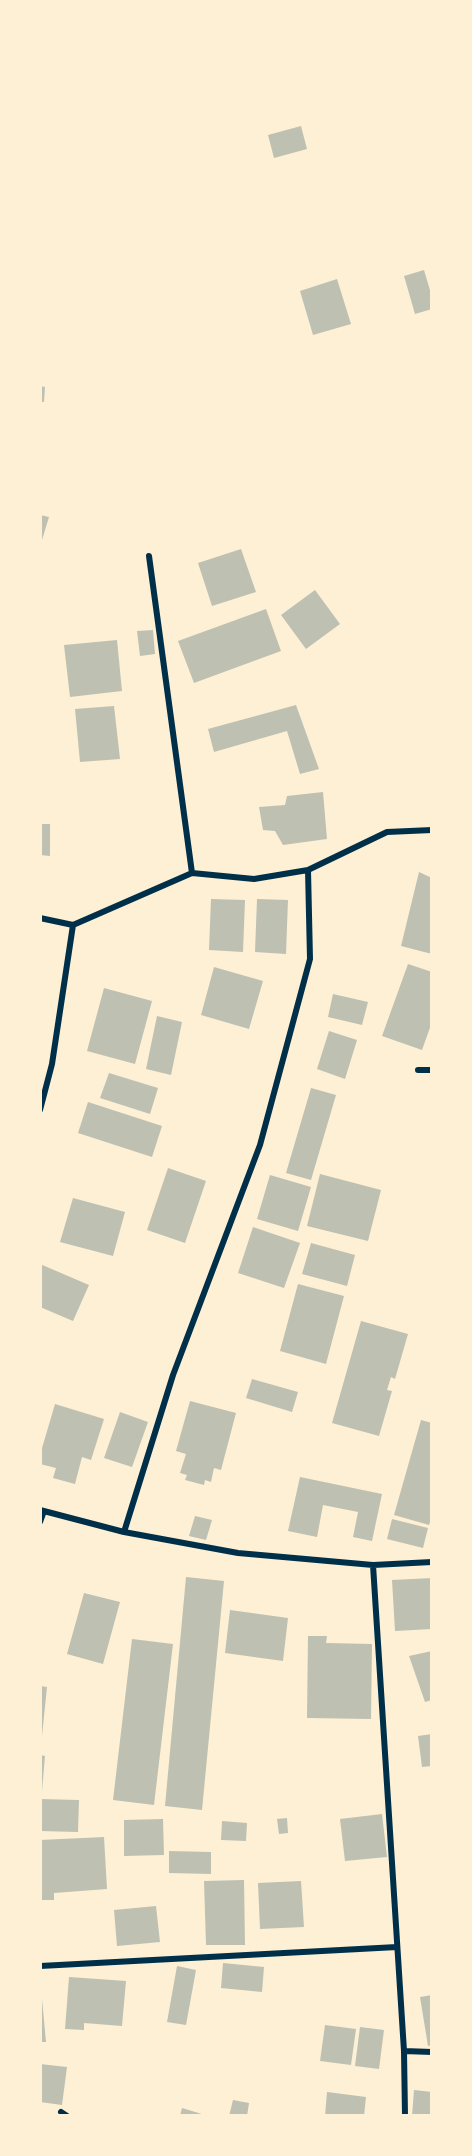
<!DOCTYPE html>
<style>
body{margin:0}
#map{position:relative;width:472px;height:2156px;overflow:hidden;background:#fdf0d5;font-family:Karla,sans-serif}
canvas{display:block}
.frame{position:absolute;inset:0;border:42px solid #fdf0d5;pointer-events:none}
</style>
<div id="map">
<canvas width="472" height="2156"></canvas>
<div class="frame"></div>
</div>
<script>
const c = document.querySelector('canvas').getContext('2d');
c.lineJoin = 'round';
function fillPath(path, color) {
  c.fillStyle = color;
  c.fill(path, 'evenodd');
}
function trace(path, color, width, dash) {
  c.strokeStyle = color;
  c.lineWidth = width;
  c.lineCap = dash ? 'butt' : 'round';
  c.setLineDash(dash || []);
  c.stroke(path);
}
const building = new Path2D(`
 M301,126L307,149L274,158L268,135Z
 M424,270L432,297V309L415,314L404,276Z
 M337,279L351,324L313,335L300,291Z
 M40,386L45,387L44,402H40Z
 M40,515L49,517L42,540L40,539Z
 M241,549L256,592L212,606L198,563Z
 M315,590L340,624L306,649L281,615Z
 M266,609L281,651L194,683L178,641Z
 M153,630L155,654L140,656L137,631Z
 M117,640L122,691L70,697L64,645Z
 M296,705L319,769L300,774L287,731L214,752L208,729Z
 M114,706L120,759L80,762L75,709Z
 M323,792L327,839L283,845L275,831L263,830L259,807L285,805L287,796Z
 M40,824H50V856L40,855Z
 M419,872L432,878V954L401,946Z
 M211,899L245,900L243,952L209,950Z
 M257,899L288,900L286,954L255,952Z
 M408,964L432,972V1022L422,1050L382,1036Z
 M214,967L263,981L249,1029L201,1015Z
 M104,988L152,1001L135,1064L87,1051Z
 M333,994L368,1002L362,1025L328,1017Z
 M157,1016L182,1022L171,1075L146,1069Z
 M329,1031L357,1040L345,1079L317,1069Z
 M109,1073L158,1088L150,1114L100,1098Z
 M311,1088L336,1095L311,1180L286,1173Z
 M88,1102L162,1126L152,1157L78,1133Z
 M168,1168L206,1181L185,1243L147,1230Z
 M320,1174L381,1190L368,1241L307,1226Z
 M270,1175L311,1187L298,1231L257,1219Z
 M73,1198L125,1212L113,1256L60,1242Z
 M253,1227L300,1243L284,1288L238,1273Z
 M311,1243L355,1255L347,1286L302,1274Z
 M40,1264L89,1285L73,1321L40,1307Z
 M298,1284L344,1296L326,1364L280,1351Z
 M361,1321L408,1334L395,1379L391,1377L387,1390L392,1391L379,1436L332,1423Z
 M252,1379L298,1392L292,1412L246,1398Z
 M190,1401L236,1413L221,1470L214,1468L211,1482L205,1480L204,1485L185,1480L187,1475L180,1473L186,1454L176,1451Z
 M55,1404L104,1419L91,1460L82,1457L75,1484L53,1478L56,1468L40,1464V1455Z
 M120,1412L148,1422L132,1467L104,1458Z
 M421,1420L432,1423V1516L429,1525L394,1515Z
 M300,1477L382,1494L372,1541L353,1537L358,1512L323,1505L317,1537L288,1531Z
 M195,1516L212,1520L206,1540L189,1536Z
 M392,1519L428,1528L423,1548L387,1539Z
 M186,1577L224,1581L202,1810L165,1806Z
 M432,1578V1629L395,1631L392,1580Z
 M84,1593L120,1602L103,1664L67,1654Z
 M230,1610L288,1618L283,1661L225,1653Z
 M308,1636H327L326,1643L372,1644L371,1719L307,1718Z
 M132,1639L173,1644L154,1805L113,1800Z
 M432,1651V1700L425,1702L409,1656Z
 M40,1686L47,1687L42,1736H40Z
 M432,1734V1766L422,1767L418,1736Z
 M40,1755L45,1756L42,1791H40Z
 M40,1799L79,1800L78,1832L40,1831Z
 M382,1814L387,1857L345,1861L340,1819Z
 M287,1818L288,1833L279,1834L277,1819Z
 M163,1819L164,1855L124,1856V1820Z
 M222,1821L247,1823L246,1841L221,1840Z
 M104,1837L107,1889L54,1893V1900H40V1840Z
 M169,1851L211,1852V1874L169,1873Z
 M244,1880L245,1945H206L204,1881Z
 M301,1881L304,1927L260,1929L258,1883Z
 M156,1906L160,1942L117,1946L114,1910Z
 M223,1963L264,1967L262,1992L221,1988Z
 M177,1966L196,1970L186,2025L167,2022Z
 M69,1977L126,1981L122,2026L84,2023V2030L65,2029Z
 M432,1995V2045L428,2046L420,1997Z
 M40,1999H42L46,2042H40Z
 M325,2025L356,2029L351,2065L320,2061Z
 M360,2027L384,2030L379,2069L355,2066Z
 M40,2064L67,2067L62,2105L40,2102Z
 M414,2090L432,2092V2116H412Z
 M327,2092L366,2097L364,2116H325Z
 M233,2100L249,2103L247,2116H229Z
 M182,2108L205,2115V2116H180Z`);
const minor = new Path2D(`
 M149,556L192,873
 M40,918L73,925L192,873L254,879L308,870L387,832L432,830
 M418,1070H432
 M40,1110L52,1064L73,925
 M40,1510L124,1532L238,1553L373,1565L432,1562
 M40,1522L44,1511
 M124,1532L173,1375L260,1145L310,959L308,870
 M373,1565L404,2051L405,2116
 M40,1966L397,1947
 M404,2051L432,2052
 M61,2112L67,2116`);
fillPath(building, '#bec0b2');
trace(minor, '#003049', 6);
</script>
